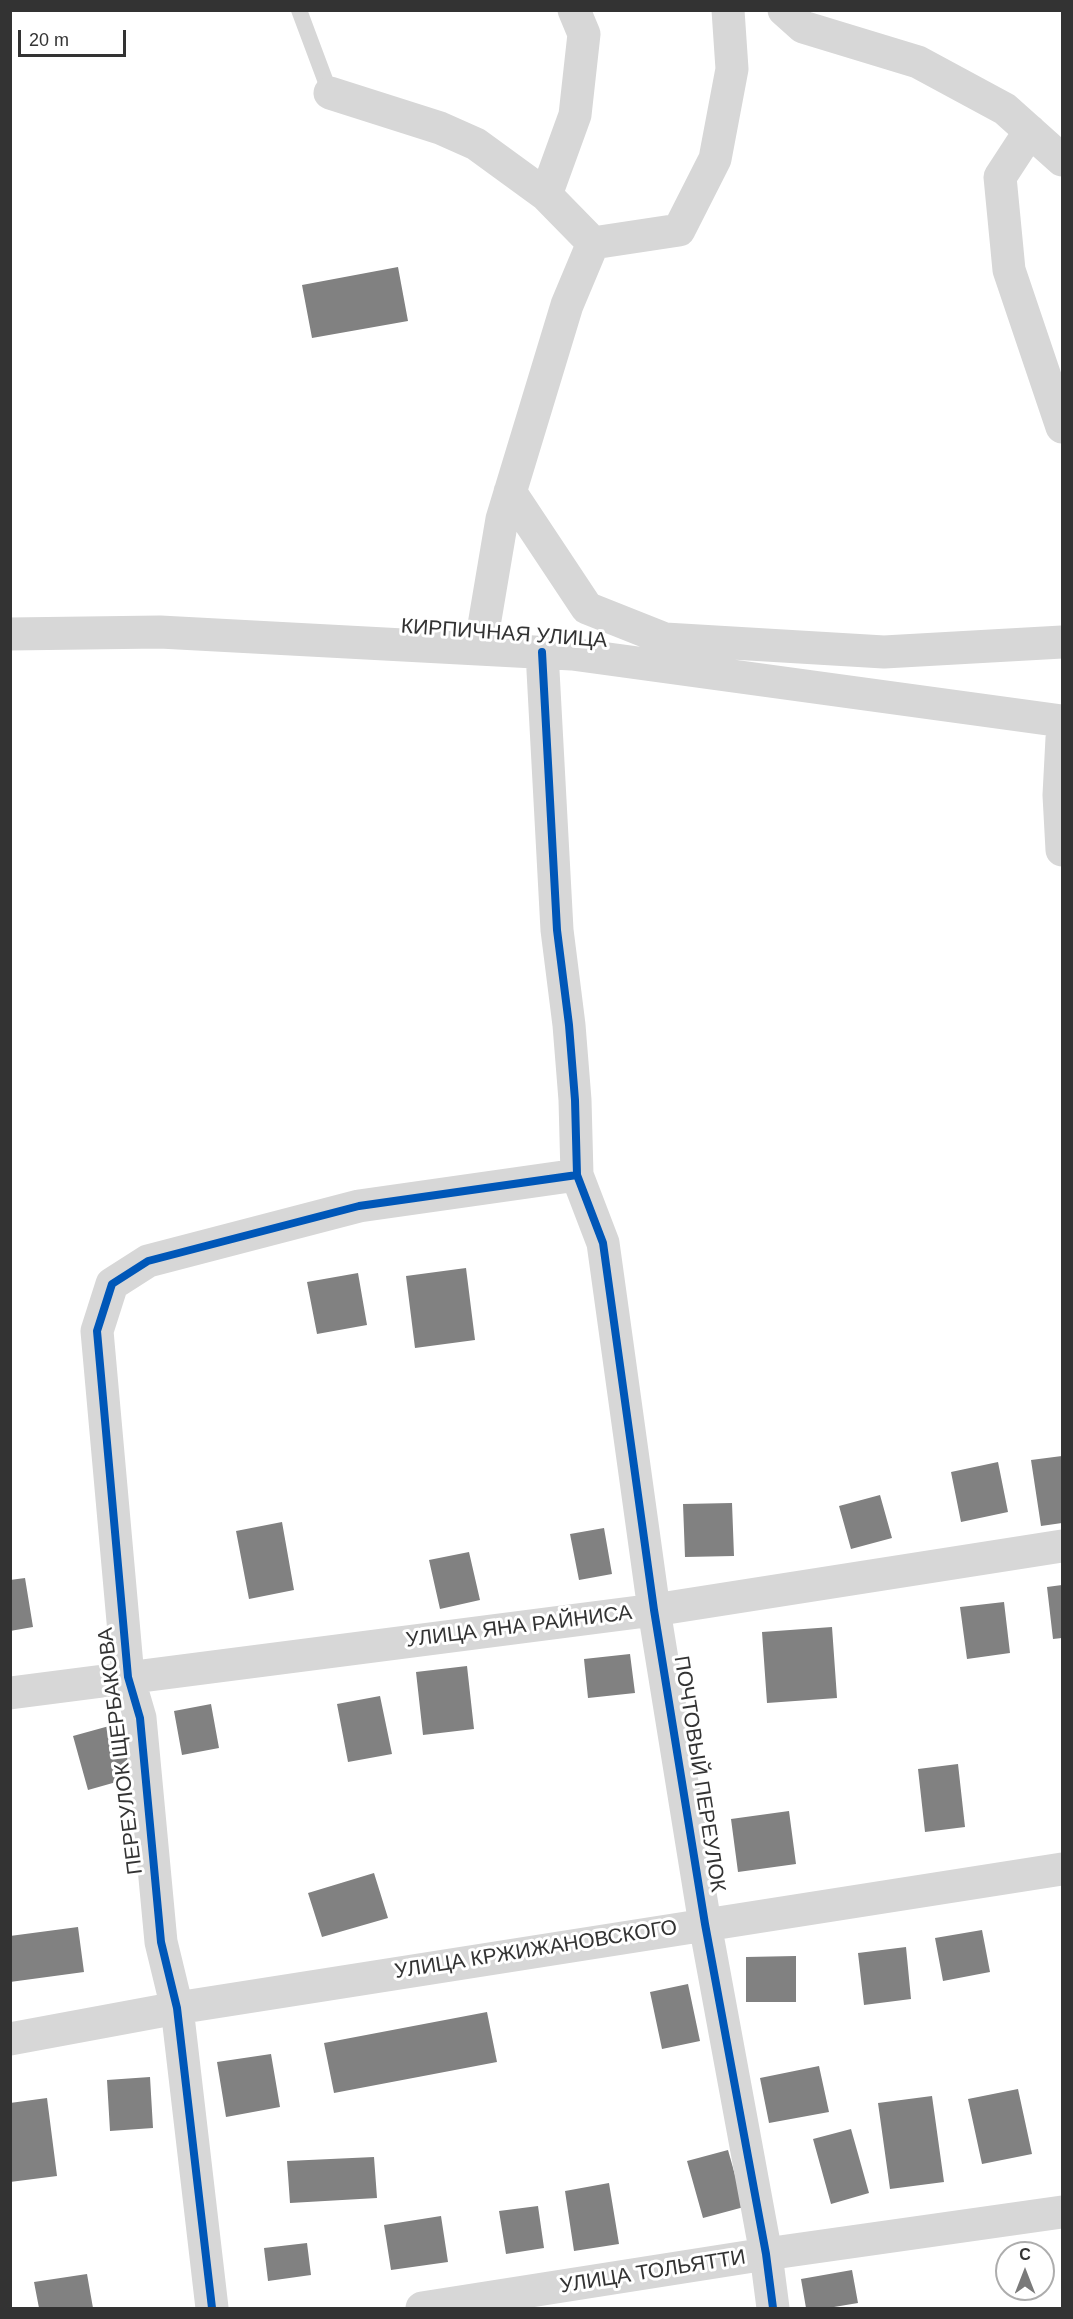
<!DOCTYPE html>
<meta charset="utf-8">
<style>
body{margin:0}
#map{position:relative;width:1073px;height:2319px;overflow:hidden;background:#fff;font-family:Arial,sans-serif}
canvas{display:block}
.frame{position:absolute;inset:0;border:12px solid #333;pointer-events:none}
.north{position:absolute;left:995px;top:2241px;width:60px;height:60px;box-sizing:border-box;background:#fff;border:2px solid #adadad;border-radius:50%;rotate:0deg;font-size:16px;font-weight:700;line-height:24px;text-align:center;color:#333}
.north::after{content:'';display:block;margin:auto;width:21px;height:27px;background:#7a7a7a;clip-path:polygon(50% 0,100% 100%,50% 72%,0 100%)}
.scale{position:absolute;left:18px;top:30px;width:108px;height:27px;box-sizing:border-box;border:3px solid #333;border-top:0;padding-left:8px;font-size:18px;line-height:21px;white-space:nowrap;color:#333;-webkit-text-stroke:4px #fff;paint-order:stroke}
</style>
<div id="map">
<canvas width="1073" height="2319"></canvas>
<div class="frame"></div>
<div class="north">С</div>
<div class="scale">20 m</div>
</div>
<script>
const c = document.querySelector('canvas').getContext('2d');
c.lineJoin = 'round';
function fillPath(path, color) {
  c.fillStyle = color;
  c.fill(path, 'evenodd');
}
function trace(path, color, width, dash) {
  c.strokeStyle = color;
  c.lineWidth = width;
  c.lineCap = dash ? 'butt' : 'round';
  c.setLineDash(dash || []);
  c.stroke(path);
}
function drawText(font, color, halo, rows, align = 'center') {
  c.font = font + ' Arial,sans-serif';
  c.lineWidth = 6;
  c.setLineDash([]);
  c.textBaseline = 'middle';
  c.strokeStyle = halo;
  c.fillStyle = color;
  for (const [text, x, y, turn = 0] of rows) {
    c.save();
    c.translate(x, y);
    c.rotate((+turn || 0) * Math.PI / 180);
    c.textAlign = isNaN(turn) ? turn : align;
    if (halo) c.strokeText(text, 0, 0);
    c.fillText(text, 0, 0);
    c.restore();
  }
}
const building = new Path2D(`
 M398,267L408,321L312,338L302,285Z
 M466,1268L475,1340L415,1348L406,1276Z
 M358,1273L367,1325L317,1334L307,1282Z
 M1062,1456V1523L1041,1526L1031,1460Z
 M998,1462L1008,1512L961,1522L951,1472Z
 M880,1495L892,1538L851,1549L839,1506Z
 M732,1503L734,1556L685,1557L683,1504Z
 M282,1522L294,1590L249,1599L236,1531Z
 M604,1528L612,1574L579,1580L570,1534Z
 M469,1552L480,1600L440,1609L429,1560Z
 M25,1578L33,1627L10,1631V1580Z
 M1062,1585V1638L1053,1639L1047,1587Z
 M1004,1602L1010,1653L967,1659L960,1607Z
 M832,1627L837,1698L767,1703L762,1632Z
 M630,1654L635,1693L588,1698L584,1659Z
 M467,1666L474,1729L423,1735L416,1672Z
 M380,1696L392,1754L348,1762L337,1704Z
 M211,1704L219,1748L182,1755L174,1711Z
 M120,1723L134,1777L88,1790L73,1736Z
 M958,1764L965,1827L925,1832L918,1769Z
 M789,1811L796,1864L738,1872L731,1819Z
 M374,1873L388,1918L322,1937L308,1893Z
 M78,1927L84,1972L10,1982V1936Z
 M982,1930L990,1972L943,1981L935,1938Z
 M906,1947L911,1999L864,2005L858,1953Z
 M796,1956V2002H746V1957Z
 M688,1984L700,2041L662,2049L650,1992Z
 M487,2012L497,2062L334,2093L324,2043Z
 M271,2054L280,2107L226,2117L217,2062Z
 M819,2066L829,2112L769,2123L760,2078Z
 M150,2077L153,2128L110,2131L107,2080Z
 M1018,2089L1032,2154L982,2164L968,2099Z
 M932,2096L944,2182L890,2189L878,2103Z
 M47,2098L57,2176L10,2182V2103Z
 M851,2129L869,2193L831,2204L813,2139Z
 M728,2150L744,2207L703,2218L687,2161Z
 M374,2157L377,2198L290,2203L287,2161Z
 M609,2183L619,2244L574,2251L565,2191Z
 M538,2206L544,2248L506,2254L499,2211Z
 M441,2216L448,2262L391,2270L384,2225Z
 M307,2243L311,2275L268,2281L264,2248Z
 M852,2270L858,2303L828,2308H806L801,2279Z
 M87,2274L93,2308H39L34,2282Z`);
const lane = new Path2D(`
 M299,10L330,93`);
const street = new Path2D(`
 M784,10L803,27L918,62L1005,109L1062,160
 M330,93L440,128L476,144L546,195L593,243
 M1030,131L1000,177L1009,270L1062,427
 M546,195L575,115L584,34L574,10
 M510,492L587,608L665,639L884,652L1062,642
 M10,634L160,632L572,654L1062,721
 M480,649L502,519L567,305L593,243L679,230L715,159L732,69L728,10
 M542,652L557,930L569,1025L575,1100L577,1175L603,1243L654,1610L705,1924L766,2254L773,2308
 M1062,738L1059,795L1062,850
 M10,1693L654,1610L1062,1546
 M10,2039L177,2008L1062,1869
 M212,2308L177,2008L161,1942L140,1718L128,1677L97,1331L112,1284L148,1261L359,1206L577,1175
 M422,2308L766,2254L1062,2212`);
const cycleway = new Path2D(`
 M542,652L557,930L569,1025L575,1100L577,1175L603,1243L654,1610L705,1924L766,2254L773,2308
 M212,2308L177,2008L161,1942L140,1718L128,1677L97,1331L112,1284L148,1261L359,1206L577,1175`);
const streetNames = [
 ["КИРПИЧНАЯ УЛИЦА",504,634,4],
 ["УЛИЦА ЯНА РАЙНИСА",519,1627,-7],
 ["ПЕРЕУЛОК ЩЕРБАКОВА",121,1751,-97],
 ["ПОЧТОВЫЙ ПЕРЕУЛОК",699,1774,81],
 ["УЛИЦА КРЖИЖАНОВСКОГО",536,1950,-9],
 ["УЛИЦА ТОЛЬЯТТИ",653,2272,-9]
];
fillPath(building, '#818181');
trace(lane, '#d7d7d7', 16);
trace(street, '#d7d7d7', 33);
trace(cycleway, '#0057b8', 8);
drawText('21px', '#333', '#fff', streetNames);
</script>
